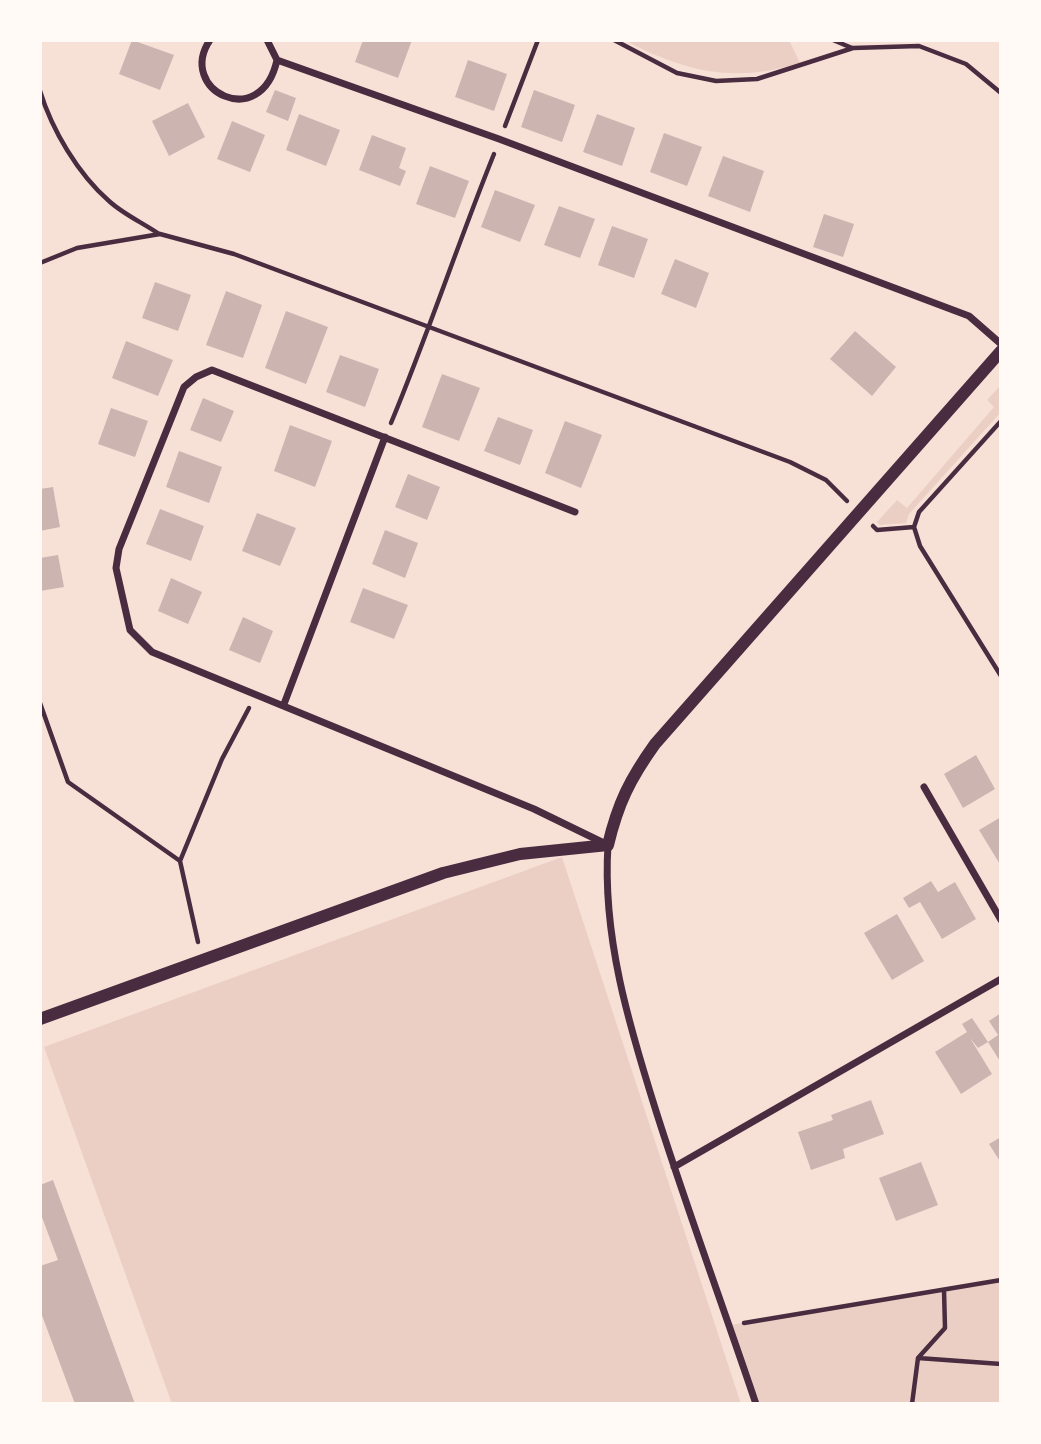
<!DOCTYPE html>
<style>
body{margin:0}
#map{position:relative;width:1041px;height:1444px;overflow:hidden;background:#f7e1d7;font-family:Helvetica,sans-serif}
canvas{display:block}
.frame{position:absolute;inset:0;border:42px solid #fffaf5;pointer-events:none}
</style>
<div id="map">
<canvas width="1041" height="1444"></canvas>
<div class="frame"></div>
</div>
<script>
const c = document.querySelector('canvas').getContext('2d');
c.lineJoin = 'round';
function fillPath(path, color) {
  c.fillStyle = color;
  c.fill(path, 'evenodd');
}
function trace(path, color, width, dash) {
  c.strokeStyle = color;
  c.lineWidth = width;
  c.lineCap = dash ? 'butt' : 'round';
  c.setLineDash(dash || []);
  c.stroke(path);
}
const green = new Path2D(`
 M624,40H789L800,63C734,84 683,71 624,40Z
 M1001,385V412L909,514L906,523L880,525L877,522L897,500L907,508L994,407L987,400Z
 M562,857L741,1404H172L44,1047Z
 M1001,1280V1404H756L730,1325Z`);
const building = new Path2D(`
 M132,40L174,55L160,90L119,74Z
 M363,40H412L398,78L355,62Z
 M468,60L507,74L494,111L455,97Z
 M275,90L296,98L288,121L266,112Z
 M534,90L575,105L562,142L521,127Z
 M188,103L205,137L169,156L152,121Z
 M299,114L340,130L326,166L286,150Z
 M597,114L635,128L622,166L583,152Z
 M232,121L265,135L250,172L217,159Z
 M664,133L702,147L687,186L650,172Z
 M372,135L406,148L399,168L406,171L400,186L359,170Z
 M723,156L764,171L750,212L708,196Z
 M430,166L469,181L455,218L416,204Z
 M495,190L535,205L520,242L481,227Z
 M559,206L595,219L580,258L544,245Z
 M824,214L854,224L843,257L813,247Z
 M612,226L648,239L634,278L598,265Z
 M675,259L709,273L696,308L661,294Z
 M155,282L191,295L178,331L142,318Z
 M226,291L262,305L243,358L206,345Z
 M286,311L328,327L306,384L265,368Z
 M855,331L896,367L872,396L830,359Z
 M126,341L173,360L158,396L112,378Z
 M340,355L379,369L365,407L326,392Z
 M442,374L480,388L459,441L422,427Z
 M203,398L234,411L221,442L190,430Z
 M111,408L148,421L135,457L98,444Z
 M498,417L533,430L520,465L484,451Z
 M565,421L602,435L581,488L545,473Z
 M290,425L332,441L315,487L274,471Z
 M179,451L222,467L209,503L166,487Z
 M408,474L440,487L427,520L395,507Z
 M53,487L60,527L40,531V489Z
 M160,509L204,526L191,561L146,544Z
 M257,513L296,528L280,566L242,551Z
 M385,530L418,543L405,578L372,564Z
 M58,555L64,587L40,591V558Z
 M171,578L202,592L188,624L158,611Z
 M363,588L408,605L394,639L350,622Z
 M243,617L273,631L260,663L229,650Z
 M976,755L995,789L963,808L944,774Z
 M1001,817V866L979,830Z
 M931,881L938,892L955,882L976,919L942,939L920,902L909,908L903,898Z
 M897,914L924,961L892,980L864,933Z
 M1001,1013V1063L988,1042L978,1048L970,1038L992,1074L961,1094L935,1052L967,1032L962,1024L972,1018L988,1042L998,1035L989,1021Z
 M871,1100L884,1134L843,1149L845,1158L811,1170L798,1132L833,1120L831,1115Z
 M1001,1137V1163L989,1144Z
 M921,1162L938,1205L896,1221L879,1178Z
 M53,1180L135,1404H75L40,1310V1266L58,1260L40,1212V1185Z`);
const path = new Path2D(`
 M614,40L677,73L716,81L757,79L853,48L919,46L966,64L1001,93
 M833,40L852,48
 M40,91C52,130 78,174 109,201C123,214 143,223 159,234
 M505,126L538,40
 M40,263L77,248L160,234L234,254L790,462L826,480L847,501
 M391,423C428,334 458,243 494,154
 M873,526L877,530L914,527L920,546L1001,676
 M914,527L919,512L1001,421
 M40,703L68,782L180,861
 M198,942L180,861L222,759L249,708
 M744,1323L1001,1280
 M918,1358L1001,1364
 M912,1404L918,1358L945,1328L944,1290`);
const minor = new Path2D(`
 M210,40C176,90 261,133 277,60L267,40
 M277,60L499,139L969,316L1001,344
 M575,512L212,370L196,377L184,387L119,549L116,568L130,630L152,652L534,809L608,845C602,936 629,1025 656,1111C687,1209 723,1306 756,1404
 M284,704L385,437
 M924,787L1001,920
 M674,1167L1001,979`);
const tertiary = new Path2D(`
 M40,1019L443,873L520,854L608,845C618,803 630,779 655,744L1001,351`);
fillPath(green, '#ebcfc5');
fillPath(building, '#ccb4b1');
trace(path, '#4a2c40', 4.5);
trace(minor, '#4a2c40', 7);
trace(tertiary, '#4a2c40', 12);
</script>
